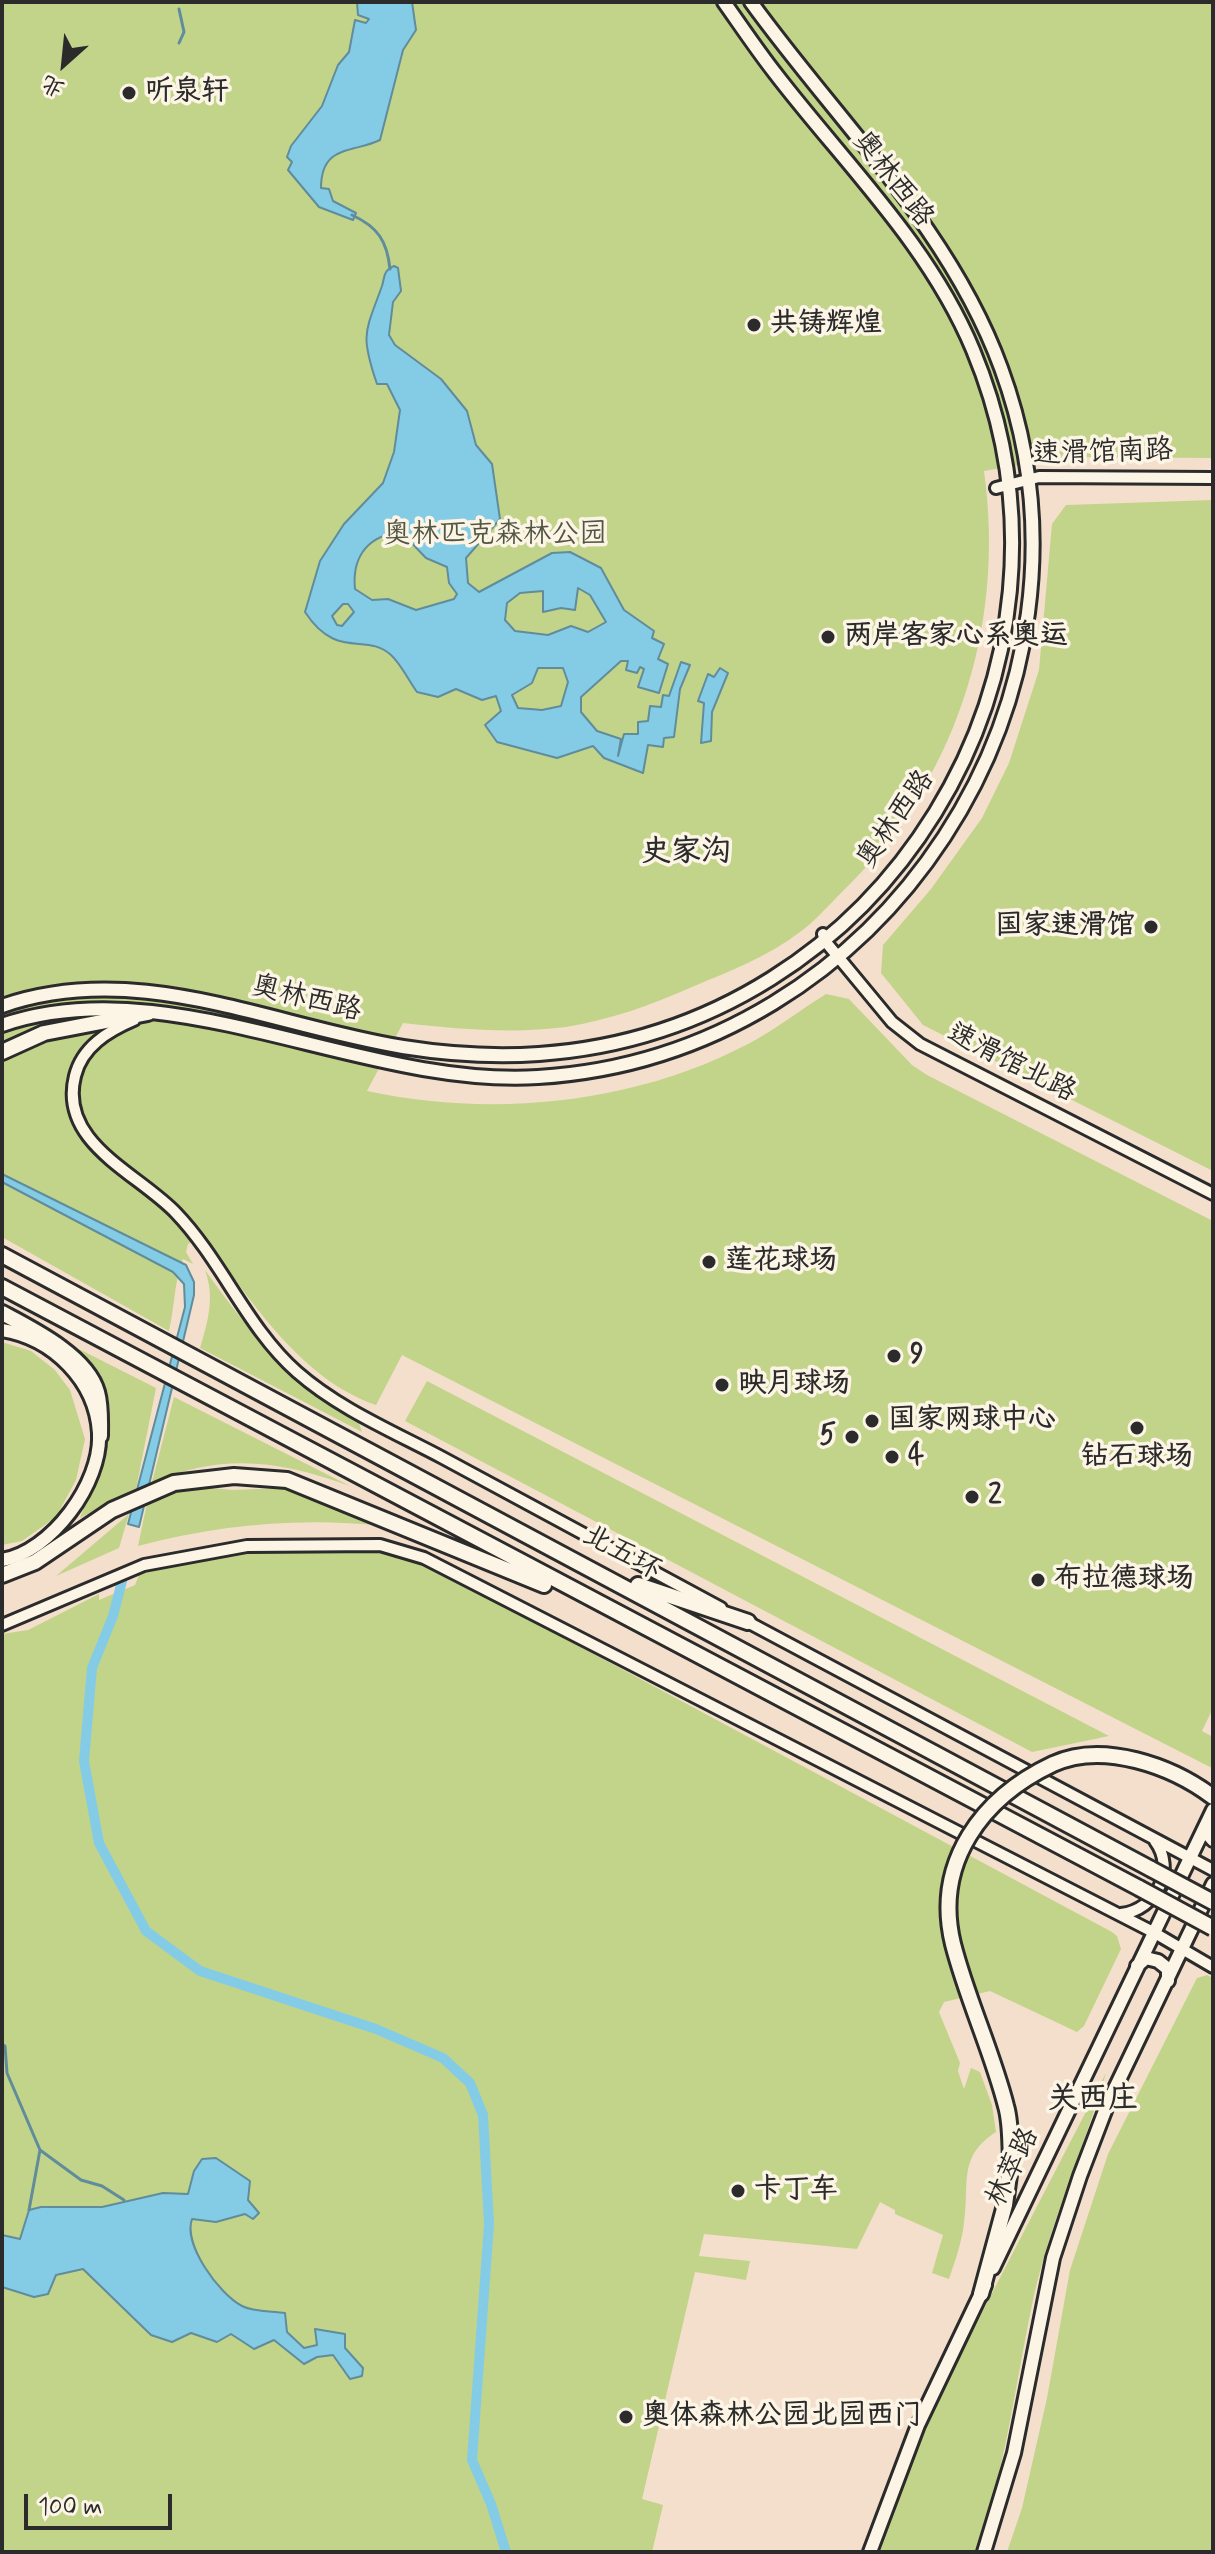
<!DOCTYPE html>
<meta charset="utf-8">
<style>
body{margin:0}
#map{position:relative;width:1215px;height:2554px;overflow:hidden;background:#f4dfcd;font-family:Mynerve,"LXGW WenKai TC",sans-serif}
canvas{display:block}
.frame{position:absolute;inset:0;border:4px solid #2b2b2b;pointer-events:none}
.north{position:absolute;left:24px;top:24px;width:80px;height:80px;-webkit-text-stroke:6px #fcf5e5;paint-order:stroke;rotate:207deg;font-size:22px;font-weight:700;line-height:32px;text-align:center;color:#2b2b2b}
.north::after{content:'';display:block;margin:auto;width:28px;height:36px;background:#2b2b2b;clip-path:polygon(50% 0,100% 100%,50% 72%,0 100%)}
.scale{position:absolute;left:24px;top:2494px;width:148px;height:36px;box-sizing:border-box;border:4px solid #2b2b2b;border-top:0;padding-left:10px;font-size:24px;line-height:28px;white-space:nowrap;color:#2b2b2b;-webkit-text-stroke:6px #fcf5e5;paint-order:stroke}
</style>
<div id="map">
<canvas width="1215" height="2554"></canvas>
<div class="frame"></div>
<div class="north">北</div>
<div class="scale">100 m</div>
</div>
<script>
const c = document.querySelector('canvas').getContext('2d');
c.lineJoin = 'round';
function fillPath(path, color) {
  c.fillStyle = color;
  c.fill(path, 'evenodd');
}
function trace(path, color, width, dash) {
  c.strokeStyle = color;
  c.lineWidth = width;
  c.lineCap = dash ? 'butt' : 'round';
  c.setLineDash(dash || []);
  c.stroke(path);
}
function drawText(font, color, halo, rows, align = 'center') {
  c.font = font + ' Mynerve,"LXGW WenKai TC",sans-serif';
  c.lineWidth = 7;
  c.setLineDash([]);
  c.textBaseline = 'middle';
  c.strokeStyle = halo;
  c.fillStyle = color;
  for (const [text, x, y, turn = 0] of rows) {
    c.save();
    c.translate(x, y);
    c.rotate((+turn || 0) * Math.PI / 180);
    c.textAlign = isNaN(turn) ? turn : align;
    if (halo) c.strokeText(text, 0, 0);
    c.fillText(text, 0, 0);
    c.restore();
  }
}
const green = new Path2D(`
 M2,2H1213V458L1068,457L984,471C1006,628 955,784 839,895C827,907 814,922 800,932C767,957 730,971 692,987C652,1005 609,1020 566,1027C511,1034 457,1029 403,1023L367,1091C492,1118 634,1104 748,1044C775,1030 800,1010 826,994L849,999L912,1065L927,1075L1213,1221V1708L1202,1731L1213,1737L1212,1768L402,1355L376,1405C300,1379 250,1299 203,1236L188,1244L186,1252L193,1264L183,1259C174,1283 175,1304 169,1331L2,1237Z
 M1213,500V1171L923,1025L881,973L883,945L931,889L982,818L1009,763L1039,670L1052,524L1066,505Z
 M205,1270C255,1340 287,1376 359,1423L362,1432L200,1348C208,1321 215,1297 205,1270Z
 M2,1342L31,1351L55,1370L70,1390L85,1439L76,1480L56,1517L22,1541L2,1545Z
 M71,1345L156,1388L136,1489L80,1518C96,1478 125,1407 94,1367C88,1359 78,1352 71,1345Z
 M427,1381L1109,1736L1032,1752L405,1421Z
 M174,1397L350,1486C278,1460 224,1453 152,1482Z
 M191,1486L232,1490L285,1488L382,1526C300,1517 218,1525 138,1546L147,1503Z
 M129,1514L119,1548L56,1576Z
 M382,1548L424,1563L1112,1932L1117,1936L1121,1949L1084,2026L1077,2032L990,1991L944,2002L939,2012L960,2063L958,2071L964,2089L971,2068L980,2072L992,2105L996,2132C957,2157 970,2184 964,2223C962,2242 955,2261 949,2279L932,2273L943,2235L895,2214V2210L880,2202L857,2249L704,2234L699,2256L750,2261L746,2280L695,2272L642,2499L663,2505L652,2552H2V1634L28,1630L99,1594V1600L135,1585L141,1570C221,1551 300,1550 382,1548Z
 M1207,1975L1213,1978V2552H1007L1022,2508L1047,2398L1070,2270L1108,2154L1197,1978Z
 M1106,2073C1083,2152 1047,2229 1031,2310C1014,2392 1005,2473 975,2552H878L911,2459L961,2353Z`);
const water = new Path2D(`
 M357,2H412L416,30L403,50L380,140C354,153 321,144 321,188L329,189L333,201L356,213L353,220L319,207L288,170L292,162L287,157L291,146L322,106L338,65L349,52L355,20L366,23L369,19L358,15Z
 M394,266L398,268L401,291L393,302L389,335L395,345L441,379L467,411L476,445L492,464L500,519L466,558L468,583L479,592L552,553L570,552L601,568L624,610L654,631L652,638L664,644L658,659L668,664L659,693L638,687L644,669L640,667L637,673L626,670L628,661H621L581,697V712L597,731L621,739L618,756L624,734H638V722L648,721L650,706L661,707L663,695L669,696L681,662L690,665L680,689L674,737L664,738L663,747L648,745L643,773L604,758L593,746L557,758L497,742L485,725L501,711L496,696L482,700L456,689L438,697L417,692C409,681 401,664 391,655C366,632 337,661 305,612L320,561L344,524L383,483L394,452L400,410L387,384H377C360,334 365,333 382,286C385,276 383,271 394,266ZM395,533L404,535L426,558L447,567L449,583L457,594L454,599L416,610L388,599L372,600L355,589C352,560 365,538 395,533ZM578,588L590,595L606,622L588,632L571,626L548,635L515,631L505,620L507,603L520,593L543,591V612L561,608L575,610ZM343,604H348L354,612L342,626L337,625L332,616ZM538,668H563L568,682L561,706L542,710L518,708L512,695L532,683Z
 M720,668L728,673L712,712L711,741L701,743L704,703L698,701L708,674L714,677Z
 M2,1174L186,1265L194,1282V1295L139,1527L128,1524L185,1307L184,1284L173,1272L2,1182Z
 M216,2158L250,2181L248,2200L259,2213L253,2219L245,2214L216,2222L192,2219C183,2244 218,2293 242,2306C253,2312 272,2311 285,2313L287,2332L304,2348L317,2345L315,2329L345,2334V2348L363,2368L362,2376L350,2379L333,2355L317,2357L304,2364L274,2340L254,2349L231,2334L217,2342L191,2333L172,2342L151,2335L83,2269L56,2275L48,2294L34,2297L2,2287V2235L20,2239L29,2210L41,2207H102L163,2193L188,2194L194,2171L202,2159Z`);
const stream = new Path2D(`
 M179,43L184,32L179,9
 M352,215C378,227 387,241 390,269
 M2,2045L5,2046L7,2073L40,2150L29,2210
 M40,2150L81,2180L102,2186L124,2200`);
const canal = new Path2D(`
 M122,1581L113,1616L92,1668L84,1761L99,1843L146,1931L200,1971L376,2029L443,2058L470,2083L483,2115L489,2224L472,2460L491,2504L506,2552`);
const minor = new Path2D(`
 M996,488L1039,477L1213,478
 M823,934L825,941L892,1022L920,1044L1213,1194
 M134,1020C108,1031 82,1047 75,1076C58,1143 138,1173 176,1213C222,1261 247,1328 297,1372C339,1409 394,1432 443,1458C536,1508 628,1558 721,1608
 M742,1619L1213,1870
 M2,1625L144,1565L247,1546L380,1545L424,1558L1153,1932L1213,1967
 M1121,1914C1157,1910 1176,1869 1155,1841`);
const major = new Path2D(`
 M2,1006C137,959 269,1025 403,1047C447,1054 494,1057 539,1054C884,1030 1106,669 973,350C929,244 844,163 775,73C757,50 741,26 724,2
 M2,1025C170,967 361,1088 538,1077C884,1056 1121,694 1001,368C950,228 837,121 751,2
 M2,1330C53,1338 96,1381 99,1433C102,1483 51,1552 2,1560
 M1207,1823V1833L1213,1840
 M1137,1966L1146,1958L1158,1961L1168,1969V1981
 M993,2268L1213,1810
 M870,2552L918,2425L985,2285
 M984,2552L1014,2453L1053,2258L1080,2176L1108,2103L1213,1884`);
const highway = new Path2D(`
 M2,1052L44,1033L148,1013
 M2,1255L1151,1869
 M2,1287L1139,1888
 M2,1313C32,1329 87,1356 97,1392C101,1406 100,1421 100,1436
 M2,1575L35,1562L112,1510L174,1483L234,1476L287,1480L544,1585
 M638,1585L748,1622
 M981,2294L1005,2205L1011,2160`);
const highwayBridge = new Path2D(`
 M1151,1869L1213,1902
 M1139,1888L1213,1928
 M1011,2160C1010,2143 1011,2123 1006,2106C992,2051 967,1999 953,1944C933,1862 983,1797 1053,1764C1103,1741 1172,1766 1213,1797`);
const markers = [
 [129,93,8,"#2b2b2b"],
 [754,325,8,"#2b2b2b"],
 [828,637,8,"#2b2b2b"],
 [1151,927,8,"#2b2b2b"],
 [709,1262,8,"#2b2b2b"],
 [894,1356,8,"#2b2b2b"],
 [722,1385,8,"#2b2b2b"],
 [872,1421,8,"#2b2b2b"],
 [1137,1428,8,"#2b2b2b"],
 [852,1437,8,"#2b2b2b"],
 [892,1457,8,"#2b2b2b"],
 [972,1497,8,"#2b2b2b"],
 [1038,1580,8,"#2b2b2b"],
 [738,2191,8,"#2b2b2b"],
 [626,2417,8,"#2b2b2b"]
];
const poiNames = [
 ["听泉轩",145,93],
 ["共铸辉煌",770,325],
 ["两岸客家心系奥运",844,637],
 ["国家速滑馆",1135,927,"right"],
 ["莲花球场",725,1262],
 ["9",910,1356],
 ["映月球场",738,1385],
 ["国家网球中心",888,1421],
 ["5",836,1437,"right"],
 ["4",908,1457],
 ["钻石球场",1137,1458,"center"],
 ["2",988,1497],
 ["布拉德球场",1054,1580],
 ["卡丁车",754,2191],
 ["奥体森林公园北园西门",642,2417]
];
const streetNames = [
 ["奥林西路",892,180,52],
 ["速滑馆南路",1103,454,-2],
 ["奥林西路",897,820,-55],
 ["奥林西路",306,1000,14],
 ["速滑馆北路",1011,1064,27],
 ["北五环",621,1554,28],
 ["林萃路",1014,2168,-64]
];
const parkNames = [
 ["奥林匹克森林公园",495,536]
];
const neighbourhoodNames = [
 ["史家沟",686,854],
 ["关西庄",1093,2101]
];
fillPath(green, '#c2d489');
fillPath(water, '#84cce6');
trace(water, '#608c9b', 2);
trace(stream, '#608c9b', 3);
trace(canal, '#84cce6', 10);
trace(minor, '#2b2b2b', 16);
trace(major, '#2b2b2b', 18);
trace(highway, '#2b2b2b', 20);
trace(minor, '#fcf5e5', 10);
trace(major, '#fcf5e5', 12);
trace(highway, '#fcf5e5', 14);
trace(highwayBridge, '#2b2b2b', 20, []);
trace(highwayBridge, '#fcf5e5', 14);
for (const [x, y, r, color] of markers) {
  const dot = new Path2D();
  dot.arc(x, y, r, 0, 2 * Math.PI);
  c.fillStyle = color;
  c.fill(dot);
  trace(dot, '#fcf5e5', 3);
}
drawText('bold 28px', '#2b2b2b', '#fcf5e5', poiNames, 'left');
drawText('28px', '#2b2b2b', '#fcf5e5', streetNames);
drawText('28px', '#515542', '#fcf5e5', parkNames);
drawText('bold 30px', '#2b2b2b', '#fcf5e5', neighbourhoodNames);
</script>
